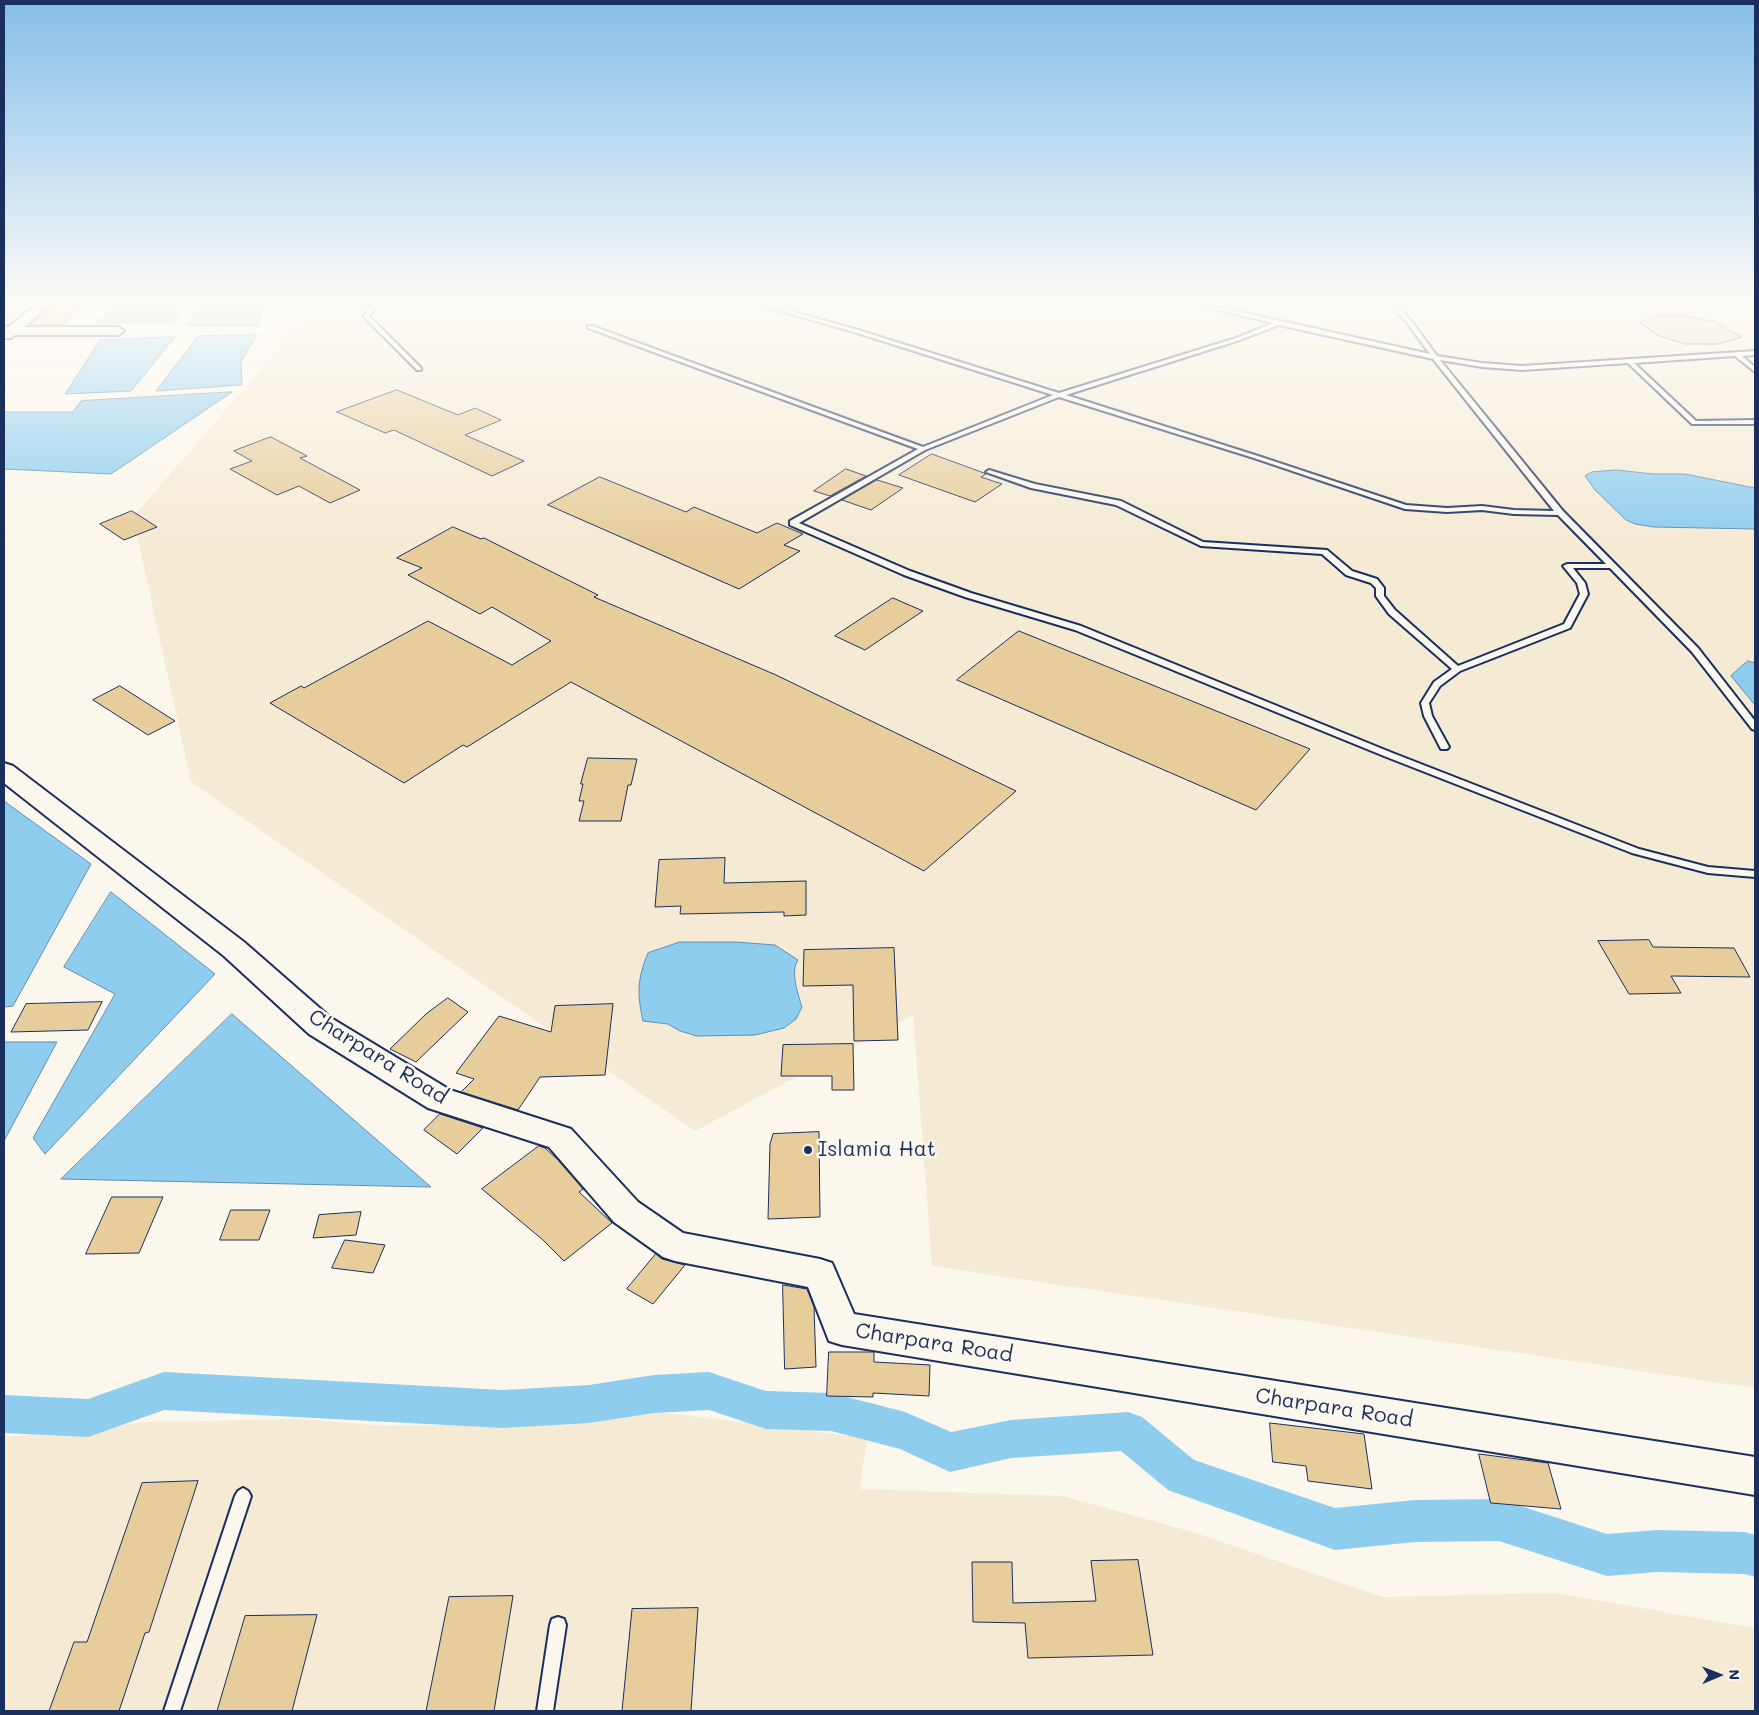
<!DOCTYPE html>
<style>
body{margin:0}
#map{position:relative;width:1759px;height:1715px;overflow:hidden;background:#fbf7ec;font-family:Mali,sans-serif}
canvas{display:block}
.frame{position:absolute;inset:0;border:5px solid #1b2f5e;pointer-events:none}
.north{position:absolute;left:1694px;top:1650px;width:50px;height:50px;-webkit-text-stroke:4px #fbf7ec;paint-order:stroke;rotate:89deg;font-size:14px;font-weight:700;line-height:20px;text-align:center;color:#1b2f5e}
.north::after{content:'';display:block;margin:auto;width:18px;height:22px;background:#1b2f5e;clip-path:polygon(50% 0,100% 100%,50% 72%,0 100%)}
</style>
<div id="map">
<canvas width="1759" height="1715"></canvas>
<div class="frame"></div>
<div class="north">N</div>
</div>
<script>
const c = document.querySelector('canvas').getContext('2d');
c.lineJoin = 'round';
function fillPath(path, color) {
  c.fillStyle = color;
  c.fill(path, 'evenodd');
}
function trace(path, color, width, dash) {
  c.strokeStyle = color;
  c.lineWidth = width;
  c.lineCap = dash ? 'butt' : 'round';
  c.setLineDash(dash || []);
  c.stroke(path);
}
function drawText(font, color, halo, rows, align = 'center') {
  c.font = font + ' Mali,sans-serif';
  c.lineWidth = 5;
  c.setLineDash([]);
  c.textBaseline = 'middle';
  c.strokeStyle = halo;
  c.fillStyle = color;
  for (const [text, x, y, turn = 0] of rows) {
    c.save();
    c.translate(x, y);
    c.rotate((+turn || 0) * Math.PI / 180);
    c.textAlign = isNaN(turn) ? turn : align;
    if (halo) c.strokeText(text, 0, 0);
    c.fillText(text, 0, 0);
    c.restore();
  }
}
const built = new Path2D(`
 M319,302H1755V1388L932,1266L913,1015L695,1131L191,782L133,517Z
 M643,1410L867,1438L860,1489L1063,1496L1196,1533L1382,1597L1556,1593L1755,1628V1711H4V1437L147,1422L303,1419L385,1426L564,1423Z`);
const water = new Path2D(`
 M117,302H187L173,322L97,323Z
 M203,302H265L258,326H187Z
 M257,335L241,362L242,385L156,391L198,336Z
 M175,337L131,391L65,394L100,340Z
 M232,392L111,474L4,469V412H73L81,401Z
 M1617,470L1653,474H1685L1755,488V529L1654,527L1635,524L1626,520L1595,490L1585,476L1592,472Z
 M1748,661L1755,663V705L1731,676Z
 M4,801L91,864L13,1006L4,1007Z
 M111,892L215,974L45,1154L33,1138L115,994L64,967Z
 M680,942H735L775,945L798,960C790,972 798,994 802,1007L796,1019L784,1028L755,1035L697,1036L680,1031L668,1024L643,1021C637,993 637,980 648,953Z
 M232,1014L431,1187L61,1179Z
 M4,1042H57L4,1141Z`);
const canal = new Path2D(`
 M164,1372L503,1390L589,1385L654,1375L709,1372L766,1391L831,1393L905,1412L951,1432L1011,1420L1128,1412L1142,1417L1194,1460L1335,1508L1415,1500L1499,1499L1607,1534L1658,1530L1745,1532L1755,1535V1577L1745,1574L1658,1572L1607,1576L1499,1541L1415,1542L1335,1550L1168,1490L1121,1451L1011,1458L950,1472L900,1449L831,1431L766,1429L709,1410L654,1413L589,1423L503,1428L164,1410L88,1437L4,1433V1395L88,1399Z`);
const building = new Path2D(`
 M4,302H37L8,325H4Z
 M55,302H88L62,325H29Z
 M1681,315L1715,322L1742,337L1718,344H1685L1657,335L1639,322L1658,316Z
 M397,390L458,415L475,408L501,420L465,435L524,461L492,476L394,430L385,433L337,412Z
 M271,437L307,456L300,458L360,490L330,503L299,486L277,495L230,469L252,461L234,451Z
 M932,454L984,473L986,474L981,477L1002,484L975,502L899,475Z
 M846,469L866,476L830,496L814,491Z
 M600,477L686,512L694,507L757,533L777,523L803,534L784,545L800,551L739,589L548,505Z
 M877,480L903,488L871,510L842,500Z
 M132,511L157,527L124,540L100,524Z
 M453,527L481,539L484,538L598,595L594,597L776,675L1016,791L924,871L571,682L467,747L463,745L404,783L270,703L301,686L304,688L428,621L512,665L551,641L492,607L480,614L408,575L422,568L397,558Z
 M893,598L923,611L865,650L835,636Z
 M1019,631L1113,669L1310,749L1256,810L957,680Z
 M120,686L175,721L148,735L93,700Z
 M588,758L637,759L631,785H628L621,821H579L584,801H579L583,784H581Z
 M725,858L724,883L806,881V915L784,916V912L680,914L681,906L655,907L659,860Z
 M1649,940L1653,947L1734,948L1750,977L1671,976L1681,993L1629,994L1598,941Z
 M894,948L898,1040L854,1041L853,985L803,986L804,950Z
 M448,998L468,1012L416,1062L390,1049L426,1014Z
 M102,1002L88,1030L11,1032L26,1004Z
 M613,1004L605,1075L540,1077L518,1110L461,1092L474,1079L456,1073L499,1016L551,1032L555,1006Z
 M853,1044L854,1090H832V1076H781L783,1045Z
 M440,1114L483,1128L457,1154L424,1130Z
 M819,1132L820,1217L768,1219L770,1144L773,1134Z
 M539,1146L545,1148L558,1160L583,1189L579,1192L612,1223L564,1261L543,1240L482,1189Z
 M112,1197H163L139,1253L86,1254Z
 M231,1210H270L259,1240H220Z
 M361,1212L356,1235L313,1238L319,1215Z
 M345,1240L385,1245L373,1273L332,1268Z
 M656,1254L662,1259L685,1265L653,1304L627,1289Z
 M783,1285L807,1289L814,1307L816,1367L785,1369Z
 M829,1352H874V1362L930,1365L929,1396L873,1393V1397L827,1396Z
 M1270,1423L1364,1434L1372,1489L1308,1481L1306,1466L1273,1462Z
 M1479,1454L1548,1463L1561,1509L1491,1503Z
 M198,1481L149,1632L145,1633L119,1711H49L74,1642H87L142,1483Z
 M1138,1560L1153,1655L1028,1658L1025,1623L973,1622L972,1562H1012L1013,1603L1096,1601L1091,1561Z
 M513,1596L494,1711H426L449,1597Z
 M698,1608L691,1711H622L632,1609Z
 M317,1615L292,1711H217L245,1616Z`);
const service = new Path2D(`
 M375,302H381L369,316L421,368V370H417L363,316Z
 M749,302H758L858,330L1059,393L1236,338L1273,323L1185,302H1195L1430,354L1408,324L1388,302H1394L1412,322L1437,356L1482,363L1522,366L1755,351V355L1742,356L1755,367V372L1735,356L1634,363L1696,421L1755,420V424H1692L1628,363L1522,370L1482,367L1440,360L1563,511L1698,648L1755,721V730L1752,729L1692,652L1610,568H1573L1585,583L1588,594L1570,628L1460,671L1440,686L1429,703L1432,716L1449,747L1447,749H1441L1424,716L1421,703L1434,682L1452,669L1389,614L1376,596V588L1371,583L1346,575L1322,554L1201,546L1116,505L1031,488L986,472L989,470L1035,484L1121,501L1203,542L1327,550L1352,571L1377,579L1384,588V596L1395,610L1458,666L1564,624L1580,594L1577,583L1563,566L1567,564H1606L1558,515L1514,514L1482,510L1447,512L1405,509L1254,458L1059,397L925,450L799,523L910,571L971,593L1081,626L1390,752L1639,849L1708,867L1755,871V877L1708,873L1632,853L1384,756L1075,630L965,597L904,575L790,525V521L918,449L588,328V326H592L923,447L1053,395L854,332ZM1279,325L1433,359L1554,511L1514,510L1482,506L1447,508L1406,505L1258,456L1066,395L1240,340Z
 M243,1488L248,1491L251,1496L180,1711H164L235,1496L238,1491Z
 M558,1617L564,1619L566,1625L553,1711H537L550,1625L552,1619Z`);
const minor = new Path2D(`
 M40,302H53L24,327H118L124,331L118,335H15L11,338H4V327H9Z`);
const tertiary = new Path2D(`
 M4,763L13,766L244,942L331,1018L450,1090L571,1129L638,1202L683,1233L820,1259L832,1263L854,1314L1755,1457V1495L842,1345L829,1341L808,1287L675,1261L663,1257L614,1222L549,1147L428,1108L309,1034L224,956L4,783Z`);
const markers = [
 [808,1150,5,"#1b2f5e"]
];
const nearStreetnames = [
 ["Charpara Road",378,1057,32],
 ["Charpara Road",934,1343,9],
 ["Charpara Road",1334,1408,9]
];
const nearPoinames = [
 ["Islamia Hat",818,1150]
];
fillPath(built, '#f5ead4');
fillPath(water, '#8fcdef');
trace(water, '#618eb5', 1);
fillPath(canal, '#8fcdef');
fillPath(building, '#e7cd9c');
trace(building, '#1b2f5e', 1);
trace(service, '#1b2f5e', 4);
trace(minor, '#1b2f5e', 4);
trace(tertiary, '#1b2f5e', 4);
fillPath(service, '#fbf7ec');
fillPath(minor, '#fbf7ec');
fillPath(tertiary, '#fbf7ec');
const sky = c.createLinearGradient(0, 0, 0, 542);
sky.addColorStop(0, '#84beeb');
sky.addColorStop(0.56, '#fdfbf6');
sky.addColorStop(1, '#fdfbf600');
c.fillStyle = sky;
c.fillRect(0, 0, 1759, 542);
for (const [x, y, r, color] of markers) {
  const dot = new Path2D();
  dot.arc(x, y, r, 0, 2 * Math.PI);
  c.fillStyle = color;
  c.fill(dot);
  trace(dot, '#fbf7ec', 2);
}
drawText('21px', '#1b2f5e', '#fbf7ec', nearStreetnames);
drawText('21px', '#1b2f5e', '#fbf7ec', nearPoinames, 'left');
</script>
